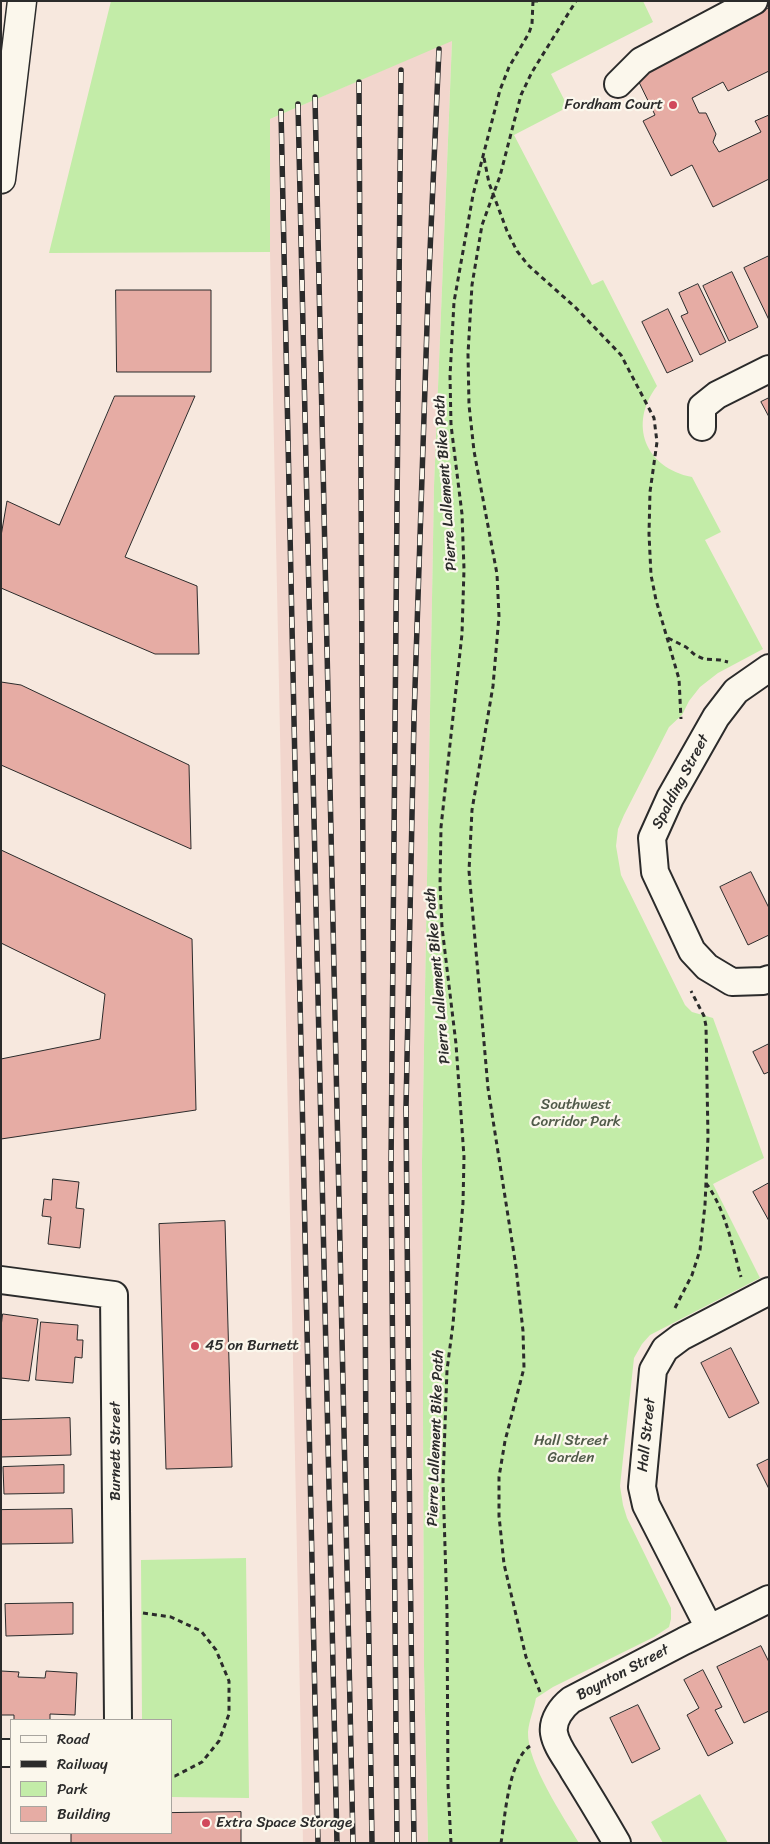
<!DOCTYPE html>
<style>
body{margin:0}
#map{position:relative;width:770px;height:1844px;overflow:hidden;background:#f7e8de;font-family:Sriracha,sans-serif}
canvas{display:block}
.frame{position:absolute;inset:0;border:2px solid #2b2b2b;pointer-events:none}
.legend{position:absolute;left:10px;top:1719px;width:162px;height:115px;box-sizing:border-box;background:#fbf7ec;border:1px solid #a8a59f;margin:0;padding:6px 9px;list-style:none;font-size:15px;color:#2b2b2b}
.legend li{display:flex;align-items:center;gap:10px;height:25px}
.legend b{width:25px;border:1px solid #a8a59f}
</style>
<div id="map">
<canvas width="770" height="1844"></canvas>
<div class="frame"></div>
<ul class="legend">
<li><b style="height:6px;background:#fbf7ec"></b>Road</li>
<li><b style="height:6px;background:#2b2b2b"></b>Railway</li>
<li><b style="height:14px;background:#c3eca8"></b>Park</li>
<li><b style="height:14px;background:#e6aca4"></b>Building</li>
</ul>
</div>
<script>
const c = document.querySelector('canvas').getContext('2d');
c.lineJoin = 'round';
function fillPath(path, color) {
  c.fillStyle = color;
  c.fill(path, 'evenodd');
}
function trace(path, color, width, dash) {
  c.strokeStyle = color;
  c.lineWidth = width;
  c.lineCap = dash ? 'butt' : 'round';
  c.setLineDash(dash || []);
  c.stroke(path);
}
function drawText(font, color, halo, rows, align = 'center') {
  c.font = font + ' Sriracha,sans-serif';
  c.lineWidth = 4.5;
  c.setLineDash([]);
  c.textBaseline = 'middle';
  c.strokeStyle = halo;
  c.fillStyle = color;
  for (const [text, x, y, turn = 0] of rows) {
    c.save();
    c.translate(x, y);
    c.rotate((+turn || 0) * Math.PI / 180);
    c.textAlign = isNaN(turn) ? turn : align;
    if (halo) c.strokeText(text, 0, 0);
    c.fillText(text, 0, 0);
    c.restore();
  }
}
const built = new Path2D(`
 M452,40L434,486L422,1160L424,1666L428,1843H303L270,252V119Z`);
const green = new Path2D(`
 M111,1H643L653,22L551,74L568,107L514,135L592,285L603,280L657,386C628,424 645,468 692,477L721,532L705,540L763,649L718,673L700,687L689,701L682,715L669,727L624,815L618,829L616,846L621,875L685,1005L692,1012L713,1018L764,1158L713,1184L760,1278L650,1335L642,1344L634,1358L620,1486L623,1505L627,1518L671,1608V1619L669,1627L654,1637L553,1687L536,1698C534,1709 529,1721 528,1732C527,1763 563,1816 579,1843H428L424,1666L422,1160L434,486L452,41L270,119V252L49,253Z
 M246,1558L249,1798L171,1797V1720H142L141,1560Z
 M700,1794L728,1843H663L651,1822Z`);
const building = new Path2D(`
 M769,8V71L728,91L723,82L692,98L699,113H706L716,134L713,142L719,152L761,132L755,121L769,115V179L713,207L692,165L671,176L643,121L655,115L636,76Z
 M769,256V320L744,268Z
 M732,272L758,327L729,341L703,286Z
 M698,284L726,342L700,355L681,316L688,313L679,293Z
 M116,290H211V372H117Z
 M668,309L693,361L667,373L642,322Z
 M115,396H195L125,557L197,586L199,654H155L1,588V536L7,501L59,525Z
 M769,398V417L761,402Z
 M1,682L21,685L189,765L191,849L1,765Z
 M1,850L192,939L196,1110L1,1139V1059L100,1039L105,994L1,943Z
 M751,872L769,908V935L748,945L720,887Z
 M769,1044V1072L764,1074L753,1052Z
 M53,1179L79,1182L76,1208L84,1209L80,1248L48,1244L51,1217L42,1216L44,1199L51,1200Z
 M769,1183V1221L753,1192Z
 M225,1221L232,1467L166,1469L159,1224Z
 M3,1314L38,1319L29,1381L1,1378V1327Z
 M41,1322L78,1325L77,1340H83L82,1358L75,1357L73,1383L36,1380Z
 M731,1348L759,1403L729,1418L701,1363Z
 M70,1418L71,1455L1,1457V1420Z
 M769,1459V1489L757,1465Z
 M64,1465V1493L4,1494L3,1467Z
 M72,1509L73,1543L1,1544V1510Z
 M73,1603V1634L6,1636L5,1604Z
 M761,1646L769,1662V1711L744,1723L717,1667Z
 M703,1670L722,1707L715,1710L733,1743L708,1756L687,1715L699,1708L684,1680Z
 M1,1671L19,1672L18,1677L45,1678L46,1671L77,1673L75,1715L50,1714V1720H14V1715H1Z
 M638,1705L660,1749L632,1763L610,1718Z
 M241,1812V1843H71V1833H171V1813Z`);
const path = new Path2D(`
 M533,1H542
 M484,158L489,183L507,231L517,251L528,265L575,307L621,355L654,418L657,442L650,492L649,534L651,575L656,600L679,679L681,719
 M668,638L686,647L695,655L704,659L720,660L728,662
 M706,1183C726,1211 732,1245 741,1277
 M675,1308L692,1275L700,1250L705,1205L708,1137L706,1026L704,1016L691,991
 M143,1613L171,1617L201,1631L216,1650L229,1681V1714L219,1741L202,1762L175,1776H171
 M540,1692L526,1657L504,1564L499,1516V1477L505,1441L524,1368L523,1331L516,1267L488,1088L469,871L472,810L493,686L499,616L497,574L474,451L469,405L468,354L472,285L482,225L500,176L521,95L532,72L576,1
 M451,1843L448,1786L447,1611L443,1482L447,1370L453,1324L463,1203L464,1157L456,1044L442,927L440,885L441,827L462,634L464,569L462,514L451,425L450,376L454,302L473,195L500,90L509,67L529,33L532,24L533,1
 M501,1843C505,1818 508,1761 530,1746`);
const street = new Path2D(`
 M618,84L641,61L754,1
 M702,427V407L717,395L769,369
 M769,668L736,691L716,717L670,798L652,838L655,872L692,951L707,967L732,982L763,981L769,979
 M1,1280L114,1295L118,1720
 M709,1628L646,1505L642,1487L653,1370L665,1349L681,1337L769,1291
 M1,1753H11
 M617,1843C603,1819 588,1794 573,1770C567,1759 556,1746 554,1733C552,1720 562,1707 571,1700L684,1641L769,1599`);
const primary = new Path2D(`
 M1,179L22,1`);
const rail = new Path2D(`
 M359,82L366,1459L372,1843
 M315,97L353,1843
 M298,104L337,1843
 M281,111L318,1843
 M397,1843L391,1167L401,70
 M414,1843L410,1553L406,1108L414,718L428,296L439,49`);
const markers = [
 [673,105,5,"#d1495b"],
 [195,1346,5,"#d1495b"],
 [206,1823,5,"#d1495b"]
];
const poiNames = [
 ["Fordham Court",663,105,"right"],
 ["45 on Burnett",205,1346],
 ["Extra Space Storage",216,1823]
];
const streetNames = [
 ["Pierre Lallement Bike Path",446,483,-94],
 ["Spalding Street",681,782,-62],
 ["Pierre Lallement Bike Path",438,976,-95],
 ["Hall Street",647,1435,-84],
 ["Pierre Lallement Bike Path",436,1438,-88],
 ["Burnett Street",116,1451,-90],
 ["Boynton Street",623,1673,-28]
];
const parkNames = [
 ["Southwest",576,1105],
 ["Corridor Park",576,1122],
 ["Hall Street",571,1441],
 ["Garden",571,1458]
];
fillPath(built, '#f2d6cd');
fillPath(green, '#c3eca8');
fillPath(building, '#e6aca4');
trace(building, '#2b2b2b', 1);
trace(street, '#2b2b2b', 30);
trace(primary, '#2b2b2b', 31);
trace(path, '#2b2b2b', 3, [5, 4]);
trace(street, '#fbf7ec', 26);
trace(primary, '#fbf7ec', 28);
trace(rail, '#2b2b2b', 5.5);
trace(rail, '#fbf7ec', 4, [11]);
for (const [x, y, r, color] of markers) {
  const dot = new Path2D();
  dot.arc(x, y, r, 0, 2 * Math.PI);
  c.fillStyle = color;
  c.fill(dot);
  trace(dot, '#fbf7ec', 2);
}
drawText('15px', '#2b2b2b', '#fbf7ec', poiNames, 'left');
drawText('15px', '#2b2b2b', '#fbf7ec', streetNames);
drawText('15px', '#515b4a', '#fbf7ec', parkNames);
</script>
